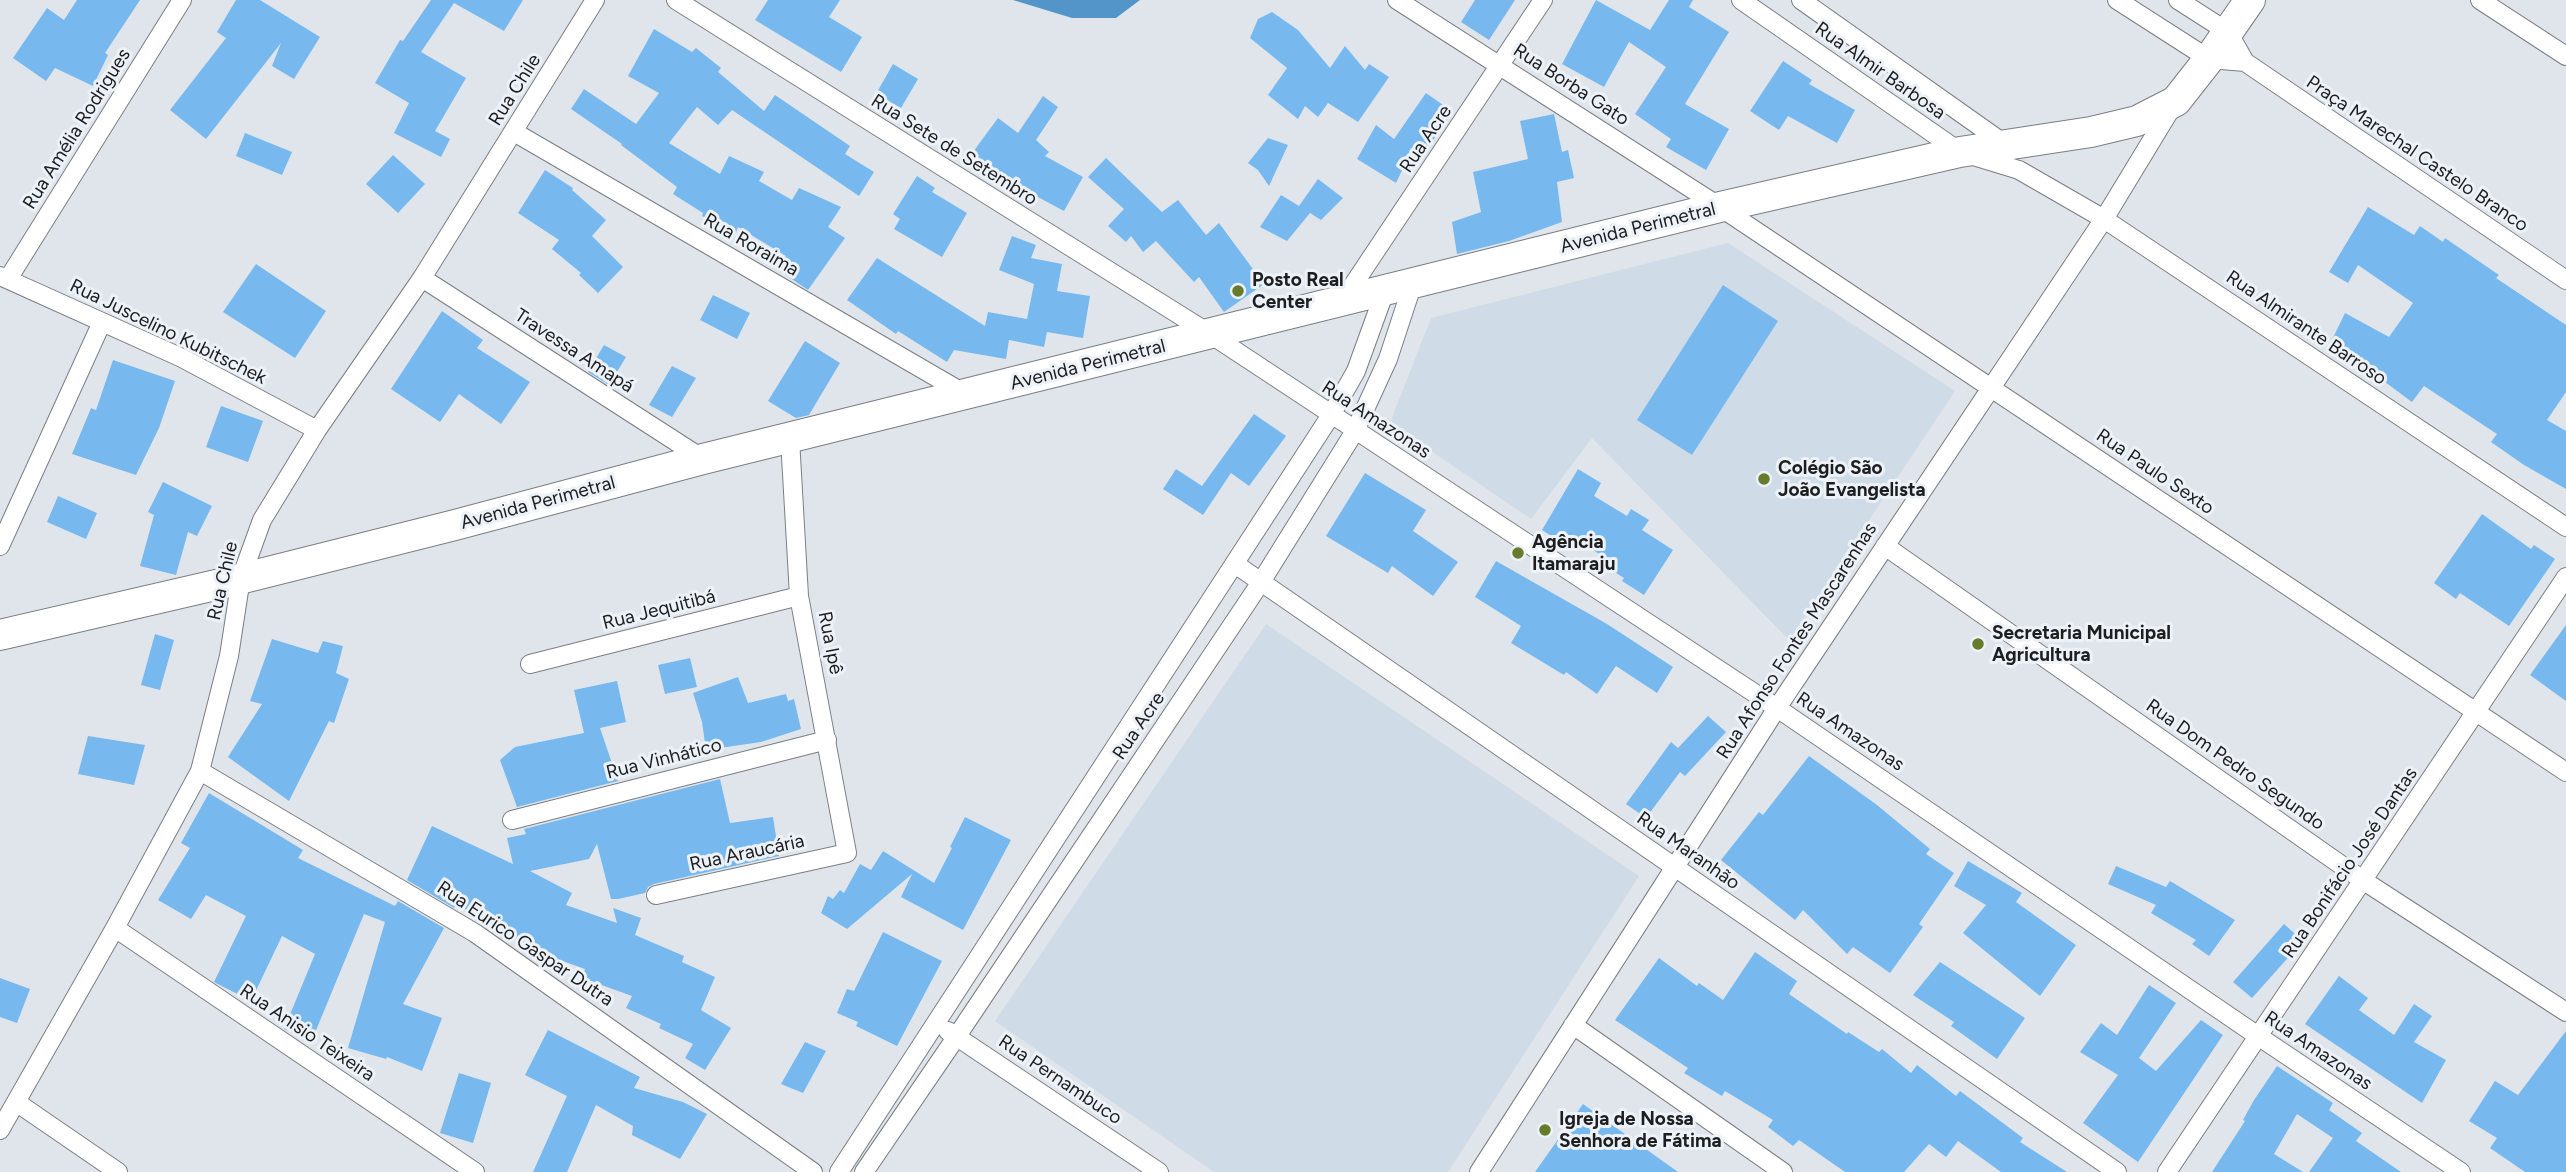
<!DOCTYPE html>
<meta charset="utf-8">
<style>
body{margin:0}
canvas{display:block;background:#dfe5ea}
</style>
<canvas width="2566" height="1172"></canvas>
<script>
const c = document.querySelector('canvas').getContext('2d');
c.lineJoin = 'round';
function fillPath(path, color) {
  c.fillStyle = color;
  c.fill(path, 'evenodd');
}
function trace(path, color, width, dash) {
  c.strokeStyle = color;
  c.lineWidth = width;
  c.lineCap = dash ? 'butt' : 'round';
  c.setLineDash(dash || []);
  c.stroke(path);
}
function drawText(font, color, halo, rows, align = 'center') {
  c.font = font + ' Figtree,sans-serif';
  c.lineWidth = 6;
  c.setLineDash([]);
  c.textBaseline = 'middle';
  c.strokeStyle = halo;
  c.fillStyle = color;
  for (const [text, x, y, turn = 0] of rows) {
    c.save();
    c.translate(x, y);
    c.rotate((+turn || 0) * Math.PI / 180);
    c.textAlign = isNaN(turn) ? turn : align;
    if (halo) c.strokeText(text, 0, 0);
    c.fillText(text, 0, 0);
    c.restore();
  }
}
const built = new Path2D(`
 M1728,243L1955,391L1789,640L1592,438L1531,519L1390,423L1431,318Z
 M1266,624L1639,876L1448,1172H1214L995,1021Z`);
const water = new Path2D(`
 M1013,0H1140L1116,18H1072Z`);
const building = new Path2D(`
 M77,0H140L105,53L108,55L93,86L55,68L46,81L13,58L47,8L64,20Z
 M236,0H260L320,37L294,79L272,66L281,43L206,139L170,110L226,38L217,32Z
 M431,0H523L504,31L454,3L421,52L466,78L435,131L450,139L441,157L394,133L409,103L375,83L400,40L403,41Z
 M768,0H840L829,17L862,37L841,72L755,20Z
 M1475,0H1515L1489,40L1461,22Z
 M1596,0L1650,30L1669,0H1693L1689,7L1729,32L1685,104L1729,129L1706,170L1666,147L1671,139L1635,114L1666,67L1629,42L1604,87L1562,64Z
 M1272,12L1298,30L1330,68L1345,46L1365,70L1369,64L1389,77L1358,122L1328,103L1318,117L1305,106L1298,119L1268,95L1287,68L1250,38L1258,19Z
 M654,29L692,52L696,48L721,68L718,72L764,111L775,95L850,146L845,154L874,172L859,196L732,110L718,125L697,107L669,143L720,174L729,156L764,172L759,181L792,200L799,188L841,207L828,227L845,238L808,290L777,269L786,256L738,227L736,232L702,216L703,213L673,194L677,187L621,145L622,144L571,109L584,89L636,124L659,93L628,76Z
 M1783,61L1812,80L1809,84L1855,110L1837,143L1788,116L1779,130L1750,111Z
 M893,64L918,79L901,108L876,94Z
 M1426,93L1453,112L1425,151L1413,147L1396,183L1357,159L1376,125L1394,139Z
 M1043,96L1058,107L1036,140L1049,152L1045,156L1083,177L1064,211L1023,189L1022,191L993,177L994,174L970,156L998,118L1018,133Z
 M1554,114L1562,152L1568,150L1574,178L1557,182L1562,222L1509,241L1457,254L1452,222L1481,212L1473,172L1528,159L1520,121Z
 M245,133L292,152L282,175L236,156Z
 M1268,138L1288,145L1269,186L1258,170L1248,163Z
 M393,155L425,184L398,213L366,184Z
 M1106,158L1162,212L1178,200L1206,235L1219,223L1264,284L1224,312L1199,277L1194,282L1156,241L1143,252L1131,236L1126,242L1108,226L1124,209L1088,177Z
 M545,170L573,188L572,190L606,220L592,236L623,267L598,293L579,275L581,273L552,249L559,240L518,213Z
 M917,176L935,188L932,192L967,213L942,257L894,229L900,219L893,214Z
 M1318,179L1343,198L1321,220L1310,213L1287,241L1260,227L1281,195L1299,206Z
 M2368,207L2414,235L2420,226L2443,242L2445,238L2499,275L2496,278L2566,325V392L2547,420L2566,431V489L2524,465L2491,442L2497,434L2424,386L2412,402L2366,368L2369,365L2330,344L2345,313L2389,337L2413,303L2358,265L2348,283L2329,272Z
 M1012,236L1036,245L1031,258L1062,264L1057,291L1090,296L1083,338L1047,332L1044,347L1009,340L1006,359L954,350L947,362L898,331L896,334L847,300L877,258L985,326L988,312L1027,319L1034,284L999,270Z
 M256,264L326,311L295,358L223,312Z
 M1723,285L1778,321L1692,455L1637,420Z
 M713,295L750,313L737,339L700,320Z
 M442,311L483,340L477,348L530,382L501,424L459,394L440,422L391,389Z
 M805,341L840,363L809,415L796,418L768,401Z
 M604,345L626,357L609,385L588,372Z
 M113,360L175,381L159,428L136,475L72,454L91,408L96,410Z
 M672,366L696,378L672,417L649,405Z
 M221,406L263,421L248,462L206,447Z
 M1254,414L1286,436L1249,486L1231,473L1203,515L1163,489L1176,469L1202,486Z
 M1578,469L1601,483L1594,496L1627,516L1631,509L1649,520L1642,530L1673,550L1644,595L1622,581L1624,578L1599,562L1603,556L1569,536L1564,544L1542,530Z
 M1365,473L1426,510L1413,531L1458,562L1433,596L1392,566L1388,573L1326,536Z
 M163,482L212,506L197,536L188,532L176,575L140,566L154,515L148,512Z
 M58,496L97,513L86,539L47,522Z
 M2482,514L2531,549L2534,545L2555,559L2509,626L2460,593L2456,599L2434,583Z
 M1496,561L1607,624L1673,667L1657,693L1616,666L1597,694L1566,672L1564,675L1511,643L1521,626L1475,597Z
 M2566,625V701L2530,675Z
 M155,634L174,640L160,690L141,685Z
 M272,639L318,653L323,641L343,646L336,673L349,679L334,723L329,721L289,801L228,757L262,704L250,701Z
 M690,658L697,687L665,694L658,665Z
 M738,677L748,703L786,694L788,701L794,699L801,729L761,742L706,750L702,722L693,693Z
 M617,681L626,722L600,728L618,781L517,807L500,760L515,747L584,733L574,690Z
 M1708,716L1726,732L1685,776L1680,772L1646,818L1626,804L1671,742L1678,748Z
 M88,736L145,745L134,785L78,774Z
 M1809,756L1877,805L1930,849L1926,854L1954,873L1919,924L1923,927L1890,973L1853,947L1847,954L1803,910L1795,920L1721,860L1759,812L1763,815Z
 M720,779L730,823L773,817L779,856L654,884L648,887L645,893L618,899H611L597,844L589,859L530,871L572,893L566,905L617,923L613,908L641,918L635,935L684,956L682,962L715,977L701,1010L731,1028L705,1070L685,1058L693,1044L659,1028L661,1024L626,1008L632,996L582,978L585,969L543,954L506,934L508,930L456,905L454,908L407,880L432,826L513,864L507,838L526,834L524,829Z
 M209,793L303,850L298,858L395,906L398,901L444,928L403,1004L442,1018L422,1071L387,1057L386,1059L348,1048L385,922L364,914L312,1040L284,1029L315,954L282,936L251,1001L214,982L246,916L206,895L191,919L158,900L190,848L181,843Z
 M965,817L1011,840L963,930L901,897L912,874L847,929L821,913L828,896L833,899L840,890L844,893L860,864L871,870L883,851L934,883L952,848L950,847Z
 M1968,861L2022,893L2016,902L2076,945L2040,996L1963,933L1986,905L1954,886Z
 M2116,866L2166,887L2170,881L2235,920L2209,956L2192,944L2196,940L2151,913L2156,905L2108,884Z
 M2284,924L2303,941L2252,998L2233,982Z
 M883,932L942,961L897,1046L856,1026L858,1022L837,1013L847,989L854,991Z
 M1755,952L1797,981L1789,994L1847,1034L1848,1032L1879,1052L1882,1049L1911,1073L1917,1065L1956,1096L1960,1091L2023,1138L2020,1142L2067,1172H2001L1958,1141L1946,1157L1929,1144L1904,1172H1845L1799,1140L1793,1146L1768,1127L1773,1120L1725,1091L1722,1096L1684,1073L1688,1068L1615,1020L1659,958L1697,986L1699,983L1723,1000Z
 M1940,962L2025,1018L1997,1059L1951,1026L1954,1022L1913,995Z
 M2339,976L2368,998L2359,1010L2394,1035L2414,1004L2432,1016L2414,1042L2446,1060L2422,1103L2305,1024Z
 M0,978L30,989L17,1023L0,1017Z
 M2149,985L2176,1003L2139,1058L2156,1071L2201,1020L2223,1035L2138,1162L2083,1123L2118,1075L2080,1052L2101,1023L2117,1035Z
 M548,1030L640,1077L634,1088L683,1102L707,1114L680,1159L632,1135L633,1126L596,1105L567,1172H533L567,1096L525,1075Z
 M2566,1031V1172H2525L2490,1148L2497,1138L2469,1121L2495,1081L2518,1095Z
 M805,1042L826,1051L803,1093L781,1084Z
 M2277,1066L2333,1103L2329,1110L2362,1133L2356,1141L2401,1172H2309L2333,1138L2297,1114L2274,1154L2303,1172H2212L2245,1121L2243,1120L2254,1100Z
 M459,1073L491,1083L473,1143L440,1133Z
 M1583,1104L1678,1172H1535Z`);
const minor = new Path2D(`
 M676,0L1210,334L1777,708L2258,1036L2461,1172
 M1397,0L1720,207L2566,772
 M1741,0L1960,152L2019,170L2104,219L2566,527
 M1801,0L2009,147
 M2117,0L2209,59L2245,62
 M2178,0L2228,32L2245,62L2566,280
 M2480,0L2566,56
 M514,132L967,395
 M0,276L182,358L317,430
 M422,278L703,459
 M8,279L182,0
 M1343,300L1543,0
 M0,546L102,322
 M1885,546L2364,881L2566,1012
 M1235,564L2117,1172
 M530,664L799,596
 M200,771L475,933L813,1172
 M512,820L827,740
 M656,895L847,853L799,596L790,439
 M115,928L475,1172
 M1573,1025L1783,1172
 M948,1031L1159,1172
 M16,1102L118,1172
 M0,1130L115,928L200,771L229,656L241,578L262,520L317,430L422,278L595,0
 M839,1172L1331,415L1356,371L1385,291
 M864,1172L957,1036L1261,582L1355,431L1388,359L1413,283
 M1479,1172L1777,708L2104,219L2172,107
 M2167,1172L2566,577`);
const primary = new Path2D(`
 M0,635L220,584L455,525L703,459L1720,207L1960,152L2091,132L2137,121L2176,101L2209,59L2250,0`);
const markers = [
 [1238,291,7,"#667b2c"],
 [1764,479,7,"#667b2c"],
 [1518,553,7,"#667b2c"],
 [1978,644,7,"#667b2c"],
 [1545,1130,7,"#667b2c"]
];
const streetNames = [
 ["Rua Almir Barbosa",1880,71,35],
 ["Rua Borba Gato",1571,85,33],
 ["Rua Chile",515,90,-58],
 ["Rua Amélia Rodrigues",77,129,-58],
 ["Rua Acre",1426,139,-56],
 ["Rua Sete de Setembro",954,150,32],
 ["Praça Marechal Castelo Branco",2417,154,34],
 ["Avenida Perimetral",1638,228,-14],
 ["Rua Roraima",751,245,30],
 ["Rua Almirante Barroso",2306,328,34],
 ["Rua Juscelino Kubitschek",168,332,26],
 ["Travessa Amapá",574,351,33],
 ["Avenida Perimetral",1088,365,-14],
 ["Rua Amazonas",1376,420,33],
 ["Rua Paulo Sexto",2155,472,34],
 ["Avenida Perimetral",538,503,-15],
 ["Rua Chile",223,581,-77],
 ["Rua Jequitibá",659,610,-14],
 ["Rua Afonso Fontes Mascarenhas",1797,641,-57],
 ["Rua Ipê",830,643,79],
 ["Rua Acre",1139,726,-56],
 ["Rua Amazonas",1850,732,34],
 ["Rua Vinhático",664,759,-14],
 ["Rua Dom Pedro Segundo",2235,765,35],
 ["Rua Maranhão",1688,851,35],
 ["Rua Araucária",747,853,-12],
 ["Rua Bonifácio José Dantas",2350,863,-56],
 ["Rua Eurico Gaspar Dutra",525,944,34],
 ["Rua Anisio Teixeira",307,1033,34],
 ["Rua Amazonas",2318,1051,34],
 ["Rua Pernambuco",1060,1080,34]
];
const poiNames = [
 ["Posto Real",1252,280],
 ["Center",1252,302],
 ["Colégio São",1778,468],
 ["João Evangelista",1778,490],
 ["Agência",1532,542],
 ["Itamaraju",1532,564],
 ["Secretaria Municipal",1992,633],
 ["Agricultura",1992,655],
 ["Igreja de Nossa",1559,1119],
 ["Senhora de Fátima",1559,1141]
];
fillPath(built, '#cfdbe6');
fillPath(water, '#5395c9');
fillPath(building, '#77b9ef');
trace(minor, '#7a7f84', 20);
trace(primary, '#7a7f84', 32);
trace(minor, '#fff', 18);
trace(primary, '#fff', 30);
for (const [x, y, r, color] of markers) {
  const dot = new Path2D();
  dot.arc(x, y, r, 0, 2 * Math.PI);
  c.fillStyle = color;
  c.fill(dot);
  trace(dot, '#ecf2f7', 2.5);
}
drawText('19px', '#1c1e20', '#ecf2f7', streetNames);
drawText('bold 19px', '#1c1e20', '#ecf2f7', poiNames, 'left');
</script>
